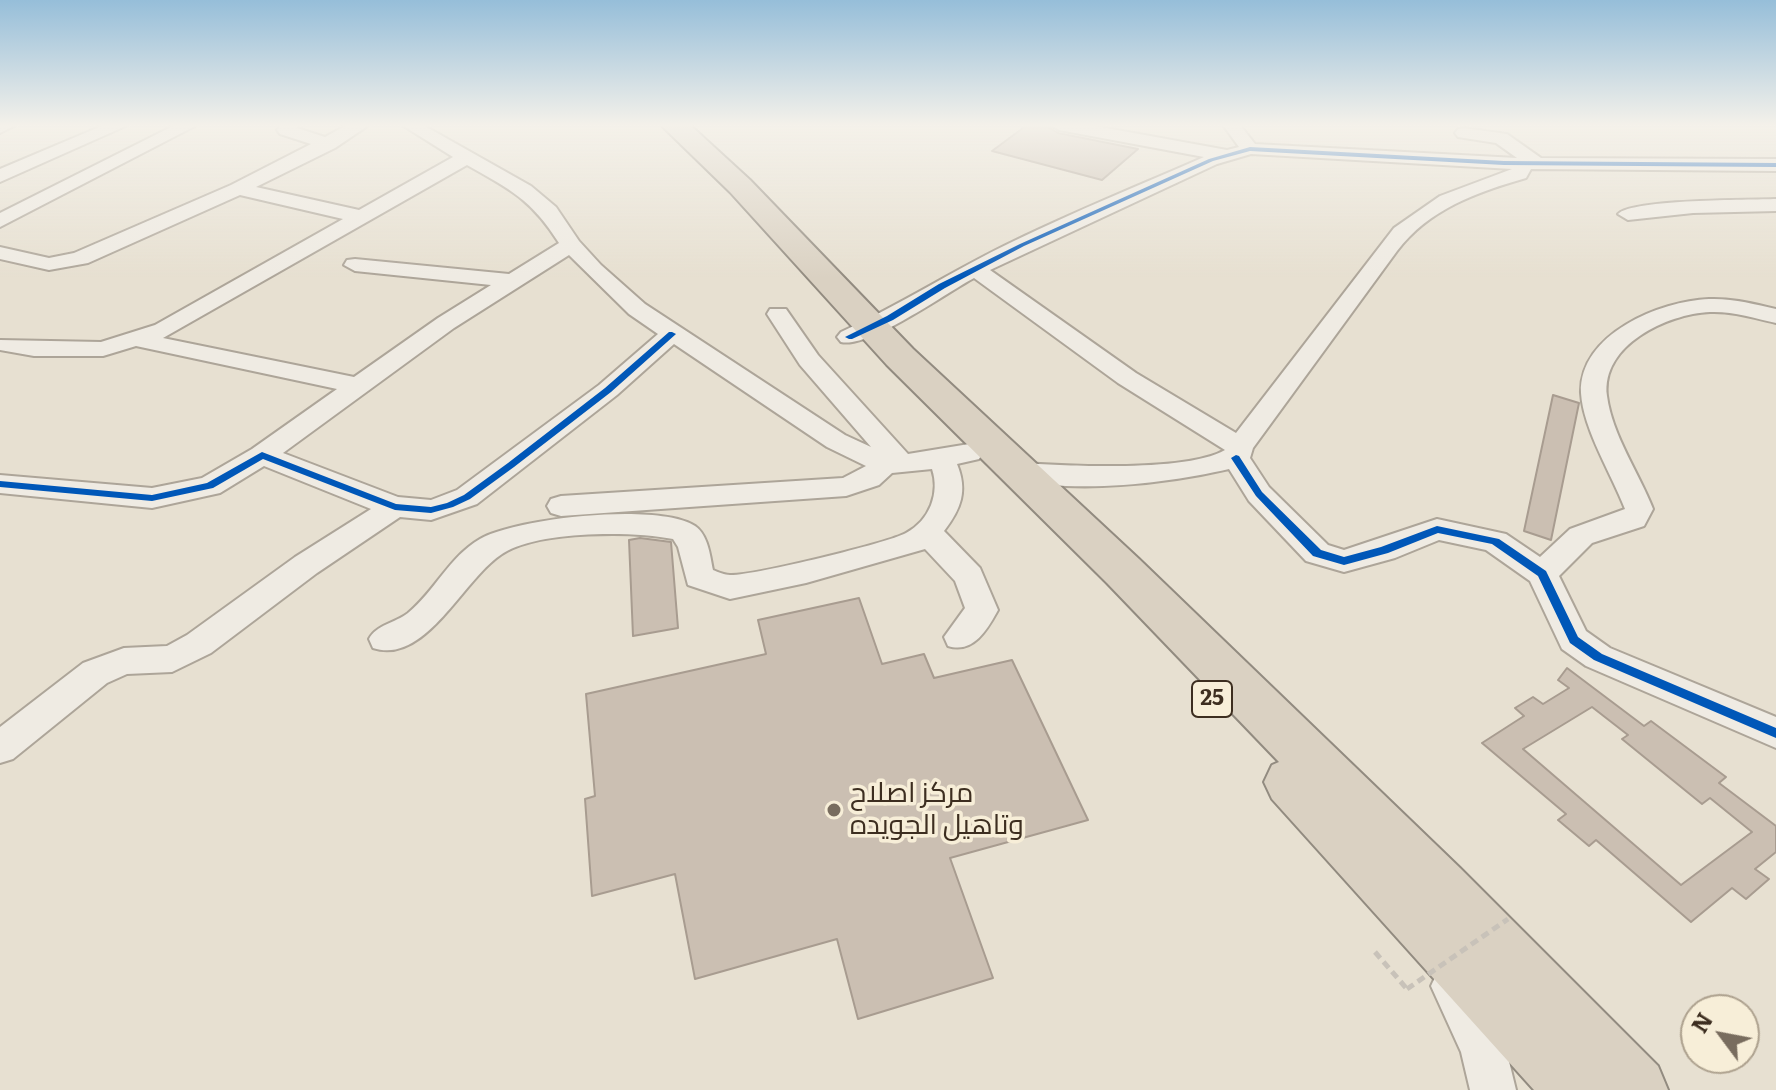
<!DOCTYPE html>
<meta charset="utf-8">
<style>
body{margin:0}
#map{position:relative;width:1776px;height:1090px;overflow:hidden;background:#e7e0d1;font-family:Literata,serif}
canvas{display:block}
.north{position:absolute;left:1680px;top:994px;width:80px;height:80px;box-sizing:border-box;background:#f7eed8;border:2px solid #ada18e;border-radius:50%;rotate:302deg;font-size:22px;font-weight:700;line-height:32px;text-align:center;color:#3d2e20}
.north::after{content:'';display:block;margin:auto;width:28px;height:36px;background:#786c5e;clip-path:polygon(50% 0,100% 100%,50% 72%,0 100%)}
</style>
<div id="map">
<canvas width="1776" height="1090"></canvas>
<div class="north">N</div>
</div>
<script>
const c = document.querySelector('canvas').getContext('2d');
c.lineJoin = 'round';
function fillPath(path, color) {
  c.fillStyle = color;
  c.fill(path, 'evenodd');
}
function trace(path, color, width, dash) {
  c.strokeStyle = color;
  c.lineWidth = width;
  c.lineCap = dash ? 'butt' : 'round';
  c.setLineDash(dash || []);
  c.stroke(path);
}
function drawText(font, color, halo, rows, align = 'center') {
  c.font = font + ' Literata,Cairo,serif';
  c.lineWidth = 7;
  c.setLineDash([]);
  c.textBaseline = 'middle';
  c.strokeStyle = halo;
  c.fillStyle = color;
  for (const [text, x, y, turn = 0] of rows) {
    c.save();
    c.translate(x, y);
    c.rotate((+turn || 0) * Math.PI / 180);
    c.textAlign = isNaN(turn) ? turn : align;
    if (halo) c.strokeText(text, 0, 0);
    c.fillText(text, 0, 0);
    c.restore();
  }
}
const building = new Path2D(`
 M1027,125H1045L1058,133L1138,149L1102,180L992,151Z
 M1553,395L1579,403L1551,540L1524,531Z
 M640,538L671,542L678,628L633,636L629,540Z
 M859,598L882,664L924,654L934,678L1012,660L1088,820L950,858L993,978L858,1019L837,939L695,979L675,874L592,896L585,799L595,796L586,694L766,654L758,620Z
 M1567,668L1644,726L1651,721L1726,777L1719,783L1776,826V852L1755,869L1769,879L1746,899L1732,888L1691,922L1596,840L1589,846L1558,820L1566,814L1482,743L1524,716L1515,708L1533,697L1543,704L1569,688L1558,680ZM1592,707L1628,735L1622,739L1702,804L1710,798L1752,832L1681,885L1523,749Z`);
const path = new Path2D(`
 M1375,952L1407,989`);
const minor = new Path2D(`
 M0,125H16L0,133Z
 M104,125H128L0,182V169Z
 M175,125H197L0,227V213Z
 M281,125H298L297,128L325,137L347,125H369L335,148L256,187L359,210L453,157L402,125H423L531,186L556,207L579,241L601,265L645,304L845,435L871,447L800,365L767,314L770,309H786L818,355L908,454L969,444L979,447L983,453L979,459L957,464C968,491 961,509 944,531L980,568L998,610C987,630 973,654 948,646L944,637L965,608L955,581L925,549L806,583L730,599L688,585L678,547L673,539C632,531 544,531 507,551C465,573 428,666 373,648L369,639C376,625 395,623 408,613C435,591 449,557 480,539C516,518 659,502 695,526C708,535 710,555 713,570C718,572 725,575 730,575C752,576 888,543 906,533C930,520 940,493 932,469L892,473L879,485L846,496L561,516L551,513L547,506L551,499L561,496L843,478L866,466L827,447L674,344L617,395L477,504L431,520L400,517L317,573L211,653L172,672L127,674L107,683L13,759L0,763V727L83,663L124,648L167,646L187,635L295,557L371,509L264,466L220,493L152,508L0,493V475L152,488L202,478L252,449L337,389L136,346L103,356H34L0,350V340L101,342L155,325L343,219L240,195L88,263L49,270L0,259V247L49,258L74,253L231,185L311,144L280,134L277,130ZM467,165C511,190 531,199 559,243L509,274L355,259L347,260L344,265L355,271L491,285L438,318L354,377L163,338ZM569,255L629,314L658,334L599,385L457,490L431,500L398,497L283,453L454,328Z
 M1051,125H1090L1227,150L1239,147L1223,125H1240L1255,144L1517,158L1496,143L1458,137L1455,133L1458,129L1464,128L1507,134L1541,158L1776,159V171L1531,169L1526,178C1477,192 1429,209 1397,251L1253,448L1250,458L1269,487L1328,545L1344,550L1437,519L1506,534L1540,557L1570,529L1625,509C1612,475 1583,429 1581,393C1579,334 1660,301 1709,299C1732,298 1754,304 1776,309V323C1754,318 1732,311 1710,312C1667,314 1601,345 1607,396C1612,435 1639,473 1653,509L1644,526L1592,543L1559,576L1586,631L1610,648L1776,717V748L1586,666L1562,649L1530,581L1486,550L1439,540L1395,558L1344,572L1306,561L1249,501L1229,469C1169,483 1072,495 1012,478L1008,472L1012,466L1022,463C1068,466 1188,472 1225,450L1118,383L974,278C946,293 868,349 841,342L837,337L841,332C900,305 955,269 1014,241C1076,211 1140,185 1204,157L1059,130ZM1251,154L1512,169L1440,196L1394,228L1236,433L1136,373L990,270L1217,164Z
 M1776,199V211L1693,213L1628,220L1618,214C1632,199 1750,200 1776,199Z
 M1453,964L1468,971L1506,1049L1516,1090H1470L1461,1052L1431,986L1438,971Z`);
const highway = new Path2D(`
 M661,125H690L750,180L913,349L1139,559L1460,868L1658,1066L1668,1090H1534L1272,799L1264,782L1272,765L1279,762L1107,583L887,365L730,192Z`);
const pathBridge = new Path2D(`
 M1407,989L1508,919`);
const cycleway = new Path2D(`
 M1250,147L1504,161L1776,163V167L1504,165L1250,151L1213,161L1024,246L945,288L893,320L852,339H849L845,337L887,316L939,284L1020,244L1209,159Z
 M669,332H672L676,334L611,392L514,467L470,499L453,507L431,513L395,510L263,459L213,488L152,501L0,487V481L152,495L207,483L262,452L396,504L431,507L447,503L464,495L508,463L605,388Z
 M1236,455L1239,456L1262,492L1321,550L1344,557L1381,547L1437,526L1499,539L1546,571L1578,637L1602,654L1776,728V738L1594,660L1570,643L1538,576L1492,544L1438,533L1388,553L1344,565L1313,556L1256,496L1231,458Z`);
const markers = [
 [834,810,8,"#786c5e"]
];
const shields = [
 [1212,699,40]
];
const shieldNames = [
 ["25",1212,699]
];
const nearPoinames = [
 ["مركز اصلاح",850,794],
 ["وتاهيل الجويده",850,826]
];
fillPath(building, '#cbbfb2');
trace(building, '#a89c90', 2);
trace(minor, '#ada599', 4);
trace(highway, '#928b80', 4);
trace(path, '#c8c2b9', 5, [8, 5]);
fillPath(minor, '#efebe3');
fillPath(highway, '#dad1c2');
trace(pathBridge, '#c8c2b9', 5, [8, 5]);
fillPath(cycleway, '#0057b8');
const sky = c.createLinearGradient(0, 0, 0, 278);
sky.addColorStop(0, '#96bed9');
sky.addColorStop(0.45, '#f4f1ea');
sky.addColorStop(1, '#f4f1ea00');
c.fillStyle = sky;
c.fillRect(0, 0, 1776, 278);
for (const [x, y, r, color] of markers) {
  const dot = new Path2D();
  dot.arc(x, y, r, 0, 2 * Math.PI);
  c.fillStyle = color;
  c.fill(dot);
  trace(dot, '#f7eed8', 3);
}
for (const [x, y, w] of shields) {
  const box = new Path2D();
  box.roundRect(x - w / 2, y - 18, w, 36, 6);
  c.fillStyle = '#f7eed8';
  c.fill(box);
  trace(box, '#3d2e20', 2);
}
drawText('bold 22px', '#3d2e20', null, shieldNames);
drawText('28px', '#3d2e20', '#f7eed8', nearPoinames, 'left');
</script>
